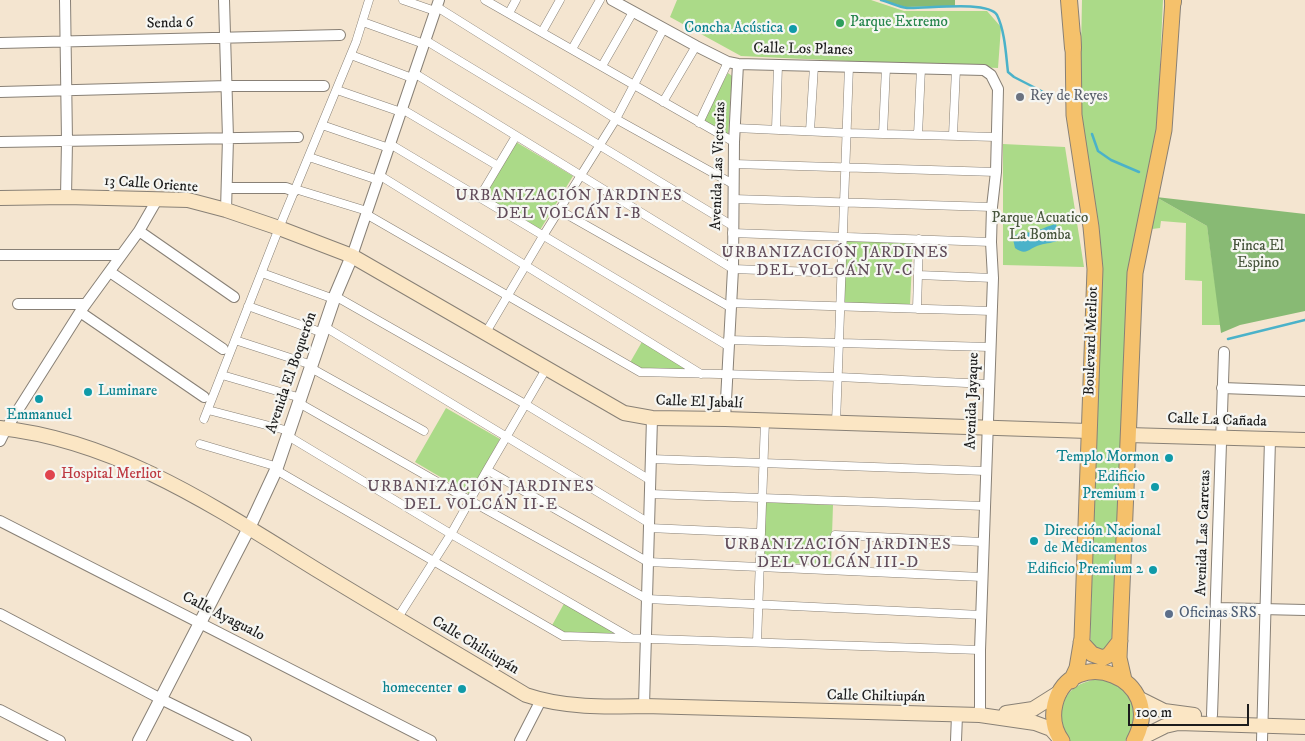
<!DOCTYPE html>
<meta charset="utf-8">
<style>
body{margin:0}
#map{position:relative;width:1305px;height:741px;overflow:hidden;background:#f4e5d0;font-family:"IM FELL DW Pica",serif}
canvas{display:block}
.scale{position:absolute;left:1128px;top:704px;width:121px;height:22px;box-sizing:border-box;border:2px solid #1c1c1c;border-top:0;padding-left:6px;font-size:15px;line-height:18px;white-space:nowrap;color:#1c1c1c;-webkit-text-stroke:4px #f6f6f2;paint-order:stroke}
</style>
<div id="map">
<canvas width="1305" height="741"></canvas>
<div class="scale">100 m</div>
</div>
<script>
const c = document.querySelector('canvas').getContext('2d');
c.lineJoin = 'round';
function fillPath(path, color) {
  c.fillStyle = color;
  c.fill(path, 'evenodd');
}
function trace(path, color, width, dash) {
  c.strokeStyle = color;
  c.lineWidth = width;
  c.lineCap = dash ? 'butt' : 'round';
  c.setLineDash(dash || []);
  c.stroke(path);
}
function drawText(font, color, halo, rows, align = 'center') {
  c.font = font + ' "IM FELL DW Pica",serif';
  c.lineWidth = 4.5;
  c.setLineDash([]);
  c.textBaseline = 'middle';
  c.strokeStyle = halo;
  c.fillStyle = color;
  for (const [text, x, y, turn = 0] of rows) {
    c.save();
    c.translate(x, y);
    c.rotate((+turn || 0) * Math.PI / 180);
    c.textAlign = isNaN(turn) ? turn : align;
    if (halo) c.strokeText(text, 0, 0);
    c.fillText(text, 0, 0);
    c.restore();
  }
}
const green = new Path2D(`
 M677,0H871L904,11H987L1001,27L998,68L741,56L670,17Z
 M1082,0H1163L1157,132L1128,279L1111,651H1090L1101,273L1080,99Z
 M728,73L732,76L728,136L702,121Z
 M516,142L573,176L540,230L484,196Z
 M1003,144L1065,147L1084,267L1003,265Z
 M1156,197L1207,226L1221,325H1202V281L1185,280L1186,223L1161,221L1160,228L1152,229L1140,276Z
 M847,240L913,242L910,305L844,303Z
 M643,340L702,374L640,372L628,366Z
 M446,408L500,439L469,494L415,462Z
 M765,502L833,505L831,565L763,562Z
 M566,600L632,638L563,636L550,629Z
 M1098,679C1131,685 1145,712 1125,741H1070C1051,712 1063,684 1098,679Z`);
const forest = new Path2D(`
 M882,0H955V6L905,7Z
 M1156,197L1305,214V311L1240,325L1221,333L1207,226Z`);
const water = new Path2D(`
 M1056,224L1060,240C1053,243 1047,243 1040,245C1030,247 1027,257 1015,248L1013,239C1020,228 1026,235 1036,231C1043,229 1047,226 1056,224Z`);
const stream = new Path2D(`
 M881,0C889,2 899,7 907,8C926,9 988,0 997,15C1005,31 1006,56 1008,72L1014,77L1051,96
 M1092,134L1098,151L1111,160L1139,172
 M1228,339L1305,320`);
const pedestrian = new Path2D(`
 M403,0L435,11
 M485,0L734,142
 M437,7L616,119L733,184
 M509,13L516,0
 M363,22L424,44
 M542,32L560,0
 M425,40L733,226
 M572,49L600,0
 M351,55L412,78
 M602,66L633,12
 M414,73L733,269L842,273
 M337,90L401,112
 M663,102L696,46
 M402,109L498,166
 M699,123L728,62
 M322,125L389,148
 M735,128L846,133L996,137
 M776,129L778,65
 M810,131L814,66
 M883,134L886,67
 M918,135L921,68
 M953,135L956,69
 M390,144L728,346
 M309,157L378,180
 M734,164L996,172
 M379,175L701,374
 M295,189L367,211
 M479,198L516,136
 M733,199L992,207
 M559,210L730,307
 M366,214L640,372L838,377L988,384
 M732,233L991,242
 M262,273L334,299
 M918,275L993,278
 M335,296L525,404L650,480
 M731,303L992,311
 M248,306L323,333
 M917,309L919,239
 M325,327L649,523
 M485,334L543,236L616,119L664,28
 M235,340L312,365
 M728,340L990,347
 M311,368L424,431
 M222,375L301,398
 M299,403L469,500L647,599L981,615
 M208,410L289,431
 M204,419L279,228L356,42L369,0
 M836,423L849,66
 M288,436L451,534L631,638
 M200,444L278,467
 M651,459L985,471
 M276,470L563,636L980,650
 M487,470L648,562L982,577
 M650,494L984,506
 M649,528L761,533
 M835,535L983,542
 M397,619L451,534L487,470L546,369
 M757,642L765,421`);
const minor = new Path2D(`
 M65,0L67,141L66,197
 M224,0L228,138L226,210
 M612,0L696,46L728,62L738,64L984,70L991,75L998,89L996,172L992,207L991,242L993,278L980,650V715
 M0,43L340,35
 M0,92L228,86H324
 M0,142L298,137
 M228,188H286L294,191
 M139,231L234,297
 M0,255H121
 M352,256L439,0
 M110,272L223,349
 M18,304H86
 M80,312L204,397
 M1222,388L1305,391
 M725,419L733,269L734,142L738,64
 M0,441L6,429L80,312L139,231L158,198
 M0,521L431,741
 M1217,608L1305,610
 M0,614L161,699L246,741
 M644,706L652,418
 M0,710L60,741
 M1212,715L1224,352
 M520,741L541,700
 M956,741L957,715
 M1262,741L1270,439`);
const tertiary = new Path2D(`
 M139,741L249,528L276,470L335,296L352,256`);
const secondary = new Path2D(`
 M0,198L66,197L188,200L226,210L279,228L352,256L624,413L652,418L725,419L1088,431
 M0,428C120,441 221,511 322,573C389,614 458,654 526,695C564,708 605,707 644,706L980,715L1035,723L1051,729L1059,738
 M1128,435L1305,440
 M1138,698L1164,711L1194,715
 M1006,713L1033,709L1060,692
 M1135,741L1165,726L1178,723L1305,727`);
const primary = new Path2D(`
 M1081,642L1092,654L1103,658L1109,655L1120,641
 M1124,680L1119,658L1135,273L1164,130L1173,0
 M1071,681L1077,668L1082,638L1095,269L1091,227L1074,115L1073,36
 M1062,741C1054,730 1052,717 1055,704C1070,643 1169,676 1134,741`);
const trunk = new Path2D(`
 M1069,0L1073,48
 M1173,2V0`);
const markers = [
 [840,23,5,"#2e9e5b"],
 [793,29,5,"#0f9aa8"],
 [1020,97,5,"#6b7280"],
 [88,392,5,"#0f9aa8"],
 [39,399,5,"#0f9aa8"],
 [1169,458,5,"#0f9aa8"],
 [50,475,6,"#e0444e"],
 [1155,487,5,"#0f9aa8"],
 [1034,541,5,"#0f9aa8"],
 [1153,570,5,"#0f9aa8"],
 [1169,614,5,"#5c6f8a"],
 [462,689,5,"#0f9aa8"]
];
const leisureNames = [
 ["Parque Extremo",850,23]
];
const streetNames = [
 ["Senda 6",170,24,-1],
 ["Calle Los Planes",803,50,1],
 ["Avenida Las Victorias",719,166,-88],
 ["13 Calle Oriente",151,185,4],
 ["Boulevard Merliot",1092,341,-88],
 ["Avenida El Boquerón",292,373,-71],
 ["Avenida Jayaque",973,401,-88],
 ["Calle El Jabalí",699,403,2],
 ["Calle La Cañada",1217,421,2],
 ["Avenida Las Carretas",1204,533,-88],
 ["Calle Ayagualo",223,617,27],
 ["Calle Chiltiupán",475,646,31],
 ["Calle Chiltiupán",876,697,1]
];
const cultureNames = [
 ["Concha Acústica",783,29],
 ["Luminare",98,392,"left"],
 ["Emmanuel",39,416,"center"],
 ["Templo Mormon",1159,458],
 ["Edificio",1145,478],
 ["Premium 1",1145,495],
 ["Dirección Nacional",1044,532,"left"],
 ["de Medicamentos",1044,549,"left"],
 ["Edificio Premium 2",1143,570],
 ["homecenter",452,689]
];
const worshipNames = [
 ["Rey de Reyes",1030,97]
];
const parkNames = [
 ["Parque Acuatico",1040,219],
 ["La Bomba",1040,236],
 ["Finca El",1258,247],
 ["Espino",1258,264]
];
const healthNames = [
 ["Hospital Merliot",61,475]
];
const serviceNames = [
 ["Oficinas SRS",1179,614]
];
const neighbourhoodNames = [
 ["URBANIZACIÓN JARDINES",569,197],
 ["DEL VOLCÁN I-B",569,215],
 ["URBANIZACIÓN JARDINES",835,254],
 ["DEL VOLCÁN IV-C",835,272],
 ["URBANIZACIÓN JARDINES",481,488],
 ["DEL VOLCÁN II-E",481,506],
 ["URBANIZACIÓN JARDINES",838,546],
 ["DEL VOLCÁN III-D",838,564]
];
fillPath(green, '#abda88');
fillPath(forest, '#88ba74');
fillPath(water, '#4bb2c9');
trace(stream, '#4bb2c9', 2.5);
trace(pedestrian, '#888076', 9);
trace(minor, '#888076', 12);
trace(tertiary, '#888076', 14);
trace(secondary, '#888076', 16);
trace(primary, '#888076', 17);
trace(trunk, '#888076', 18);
trace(pedestrian, '#fff', 8);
trace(minor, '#fff', 10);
trace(tertiary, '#fff', 12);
trace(secondary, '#fbe6c4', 14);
trace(primary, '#f5c16b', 15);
trace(trunk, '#f5c16b', 16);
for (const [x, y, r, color] of markers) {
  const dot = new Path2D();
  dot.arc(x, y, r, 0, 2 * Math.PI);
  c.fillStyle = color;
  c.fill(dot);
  trace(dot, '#f6f6f2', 2);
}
drawText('15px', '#27864d', '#f6f6f2', leisureNames, 'left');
drawText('15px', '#1c1c1c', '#f6f6f2', streetNames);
drawText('15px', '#0d838f', '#f6f6f2', cultureNames, 'right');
drawText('15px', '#5b616d', '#f6f6f2', worshipNames, 'left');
drawText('15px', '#47553c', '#f6f6f2', parkNames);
drawText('15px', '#be3a42', '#f6f6f2', healthNames, 'left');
drawText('15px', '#4e5e75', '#f6f6f2', serviceNames, 'left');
c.letterSpacing = '1px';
drawText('16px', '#614c5a', '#f6f6f2', neighbourhoodNames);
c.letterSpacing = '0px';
</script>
